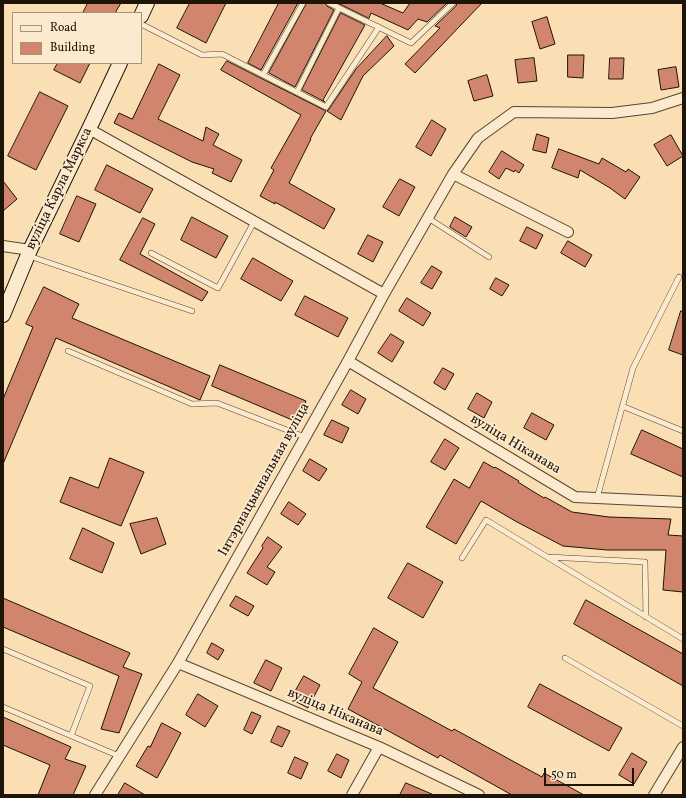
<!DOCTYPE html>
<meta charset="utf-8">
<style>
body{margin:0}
#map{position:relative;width:686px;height:798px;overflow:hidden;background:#fbdfb4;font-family:Vollkorn,serif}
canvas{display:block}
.frame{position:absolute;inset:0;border:4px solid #1e1407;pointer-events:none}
.legend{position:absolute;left:12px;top:12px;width:130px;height:52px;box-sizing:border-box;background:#fceace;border:1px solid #a3947e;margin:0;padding:5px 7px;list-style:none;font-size:12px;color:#1e1407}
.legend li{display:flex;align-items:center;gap:8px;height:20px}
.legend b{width:20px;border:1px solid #a3947e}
.scale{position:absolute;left:544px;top:768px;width:90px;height:18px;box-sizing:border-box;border:2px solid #1e1407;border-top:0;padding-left:5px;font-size:12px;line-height:14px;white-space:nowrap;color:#1e1407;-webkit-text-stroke:3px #fceace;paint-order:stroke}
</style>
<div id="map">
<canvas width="686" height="798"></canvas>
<div class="frame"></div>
<ul class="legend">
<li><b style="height:5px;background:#fceace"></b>Road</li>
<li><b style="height:11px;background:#d0856c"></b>Building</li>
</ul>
<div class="scale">50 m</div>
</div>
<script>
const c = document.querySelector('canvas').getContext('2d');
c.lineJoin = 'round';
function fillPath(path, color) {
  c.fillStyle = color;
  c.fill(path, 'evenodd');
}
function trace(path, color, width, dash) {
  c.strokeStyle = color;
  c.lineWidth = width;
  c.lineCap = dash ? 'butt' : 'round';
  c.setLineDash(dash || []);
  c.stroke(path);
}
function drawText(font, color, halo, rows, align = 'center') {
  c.font = font + ' Vollkorn,serif';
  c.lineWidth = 3.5;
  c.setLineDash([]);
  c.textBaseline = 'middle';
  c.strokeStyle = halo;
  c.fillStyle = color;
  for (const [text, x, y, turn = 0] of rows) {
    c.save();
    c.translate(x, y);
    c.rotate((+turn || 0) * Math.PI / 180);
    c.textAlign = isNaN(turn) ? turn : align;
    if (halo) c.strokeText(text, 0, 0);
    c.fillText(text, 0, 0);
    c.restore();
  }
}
const building = new Path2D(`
 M88,3H121L115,13H83Z
 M190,3H226L206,43L177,28Z
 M279,3H298L261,70L248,63Z
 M307,3H325L327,6L334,10L295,87L269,73Z
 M338,3H380L403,13L410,3H447L427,22L418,19L408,30L371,13L369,18Z
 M457,3H482L415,73L405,64L440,28L435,26L456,6Z
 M341,13L365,25L323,100L325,102L302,90Z
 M547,17L555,44L540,49L532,22Z
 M387,36L394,46L363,76L341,120L327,111L329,109L356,69Z
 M568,55H584L583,78L568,77Z
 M534,58L537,81L518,83L515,60Z
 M610,58H624L623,79H609Z
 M227,61L326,111L310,139H311L289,183L335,209L324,229L275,202V204L260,196L274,170L271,168L301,115L221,70Z
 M58,63H90L80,83L54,70Z
 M159,64L180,75L158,119L203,141L206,127L219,134L213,145L242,160L231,182L212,173L214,169L192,162L114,123L119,113L132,119Z
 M676,67L679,87L661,90L658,70Z
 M487,75L493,96L474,101L468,81Z
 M40,92L68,106L36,170L8,156Z
 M432,120L446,129L431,156L416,147Z
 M537,134L549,138L546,153L533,150Z
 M671,135L683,156L667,166L654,145Z
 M559,149L599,164L602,158L626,172L628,169L640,177L625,199L610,188L580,170L578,178L552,168Z
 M502,151L524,165L519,173L515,170L514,172L506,168L499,179L489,172Z
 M107,165L153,189L140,213L95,190Z
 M400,179L415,187L399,216L383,207Z
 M3,181L17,199L3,211Z
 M77,196L96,204L79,242L60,234Z
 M192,217L228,236L216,258L181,240Z
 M455,217L472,227L466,237L450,227Z
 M143,218L155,224L140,254L208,292L202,301L120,260Z
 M527,227L543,235L536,249L520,241Z
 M368,235L383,242L373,262L358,254Z
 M568,241L592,255L585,267L561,253Z
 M253,258L293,281L281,301L241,279Z
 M432,266L442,272L432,289L421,283Z
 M496,278L509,285L502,296L490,289Z
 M44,287L79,304L72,318L210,376L200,400L56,338L3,464V399L33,327L26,324Z
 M305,296L348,318L338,337L295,315Z
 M407,298L431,313L423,326L399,311Z
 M681,311L683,312V355L669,350Z
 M391,334L404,342L392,362L378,353Z
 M220,365L306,401L297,422L212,386Z
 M443,368L454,374L445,390L434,383Z
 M351,390L366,399L358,414L342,405Z
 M477,393L492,402L484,418L468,409Z
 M532,413L554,425L546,440L524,428Z
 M332,420L349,428L342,443L324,435Z
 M642,430L683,449V477L631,454Z
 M445,439L459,448L445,470L431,462Z
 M110,458L144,472L121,526L60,502L70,477L98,488Z
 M310,459L327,469L319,481L303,471Z
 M484,462L494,468L495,467L519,481L518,482L534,492L544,498L545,497L572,512L609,517L671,519L668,535L683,536V592L663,590L666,550H607L563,546L517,522L481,501L456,544L426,527L454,479L469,488Z
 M289,502L306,514L298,525L281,514Z
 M157,518L166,544L141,554L130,524Z
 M83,528L114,543L102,573L70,559Z
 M268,537L282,547L267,567L275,572L267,585L247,573L263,548L262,546Z
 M408,563L443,582L423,618L388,598Z
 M236,596L254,606L248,616L230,606Z
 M3,598L130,653L123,667L142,674L119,733L101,729L119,676L3,627Z
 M586,600L683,654V686L574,624Z
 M374,628L398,642L373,688L452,731L454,729L542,777L544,773L584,795H512L440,755L438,758L348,709L362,682L349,674Z
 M212,643L224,650L218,660L207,653Z
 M266,660L282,668L271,691L254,683Z
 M304,676L320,685L308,708L291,699Z
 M540,684L622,728L609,751L528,707Z
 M198,694L218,706L205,727L186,715Z
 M252,712L261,716L252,734L244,730Z
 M3,717L71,747L65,759L86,766L73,795H38L50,765L3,745Z
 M162,723L181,733L168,758L157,778L136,766L148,746L150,747Z
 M278,726L290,731L282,747L271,742Z
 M632,753L647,762L634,784L619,775Z
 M337,754L349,760L341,778L328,771Z
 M295,757L308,763L301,779L288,773Z
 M125,783L145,795H118Z
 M406,783L434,795H400Z`);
const lane = new Path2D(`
 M329,3L411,43L453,3
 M141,24L202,55L222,54L326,107L379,27
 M263,75L303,3
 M297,92L339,8
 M428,218L489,257
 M151,253L218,288L254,222
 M29,256L192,311
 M68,351L192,404L217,403L305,437
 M622,406L683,431
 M597,498L633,368L679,277
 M548,557L645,562L646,617
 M462,558L486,520L683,639
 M3,649L90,686L71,736
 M565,658L683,726
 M3,707L119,756`);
const street = new Path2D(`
 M89,129L384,294
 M453,174L568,232
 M3,246L30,250
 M348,361L575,497L683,502
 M178,663L379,747L479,795
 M95,795L178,663L348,361L384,294L453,174L478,138L514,112L612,113L652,108L683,98
 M352,795L379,747
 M654,795L683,747`);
const secondary = new Path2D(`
 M141,16L147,3
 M3,315L30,250L89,129L120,63`);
const streetNames = [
 ["вуліца Карла Маркса",60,189,-64],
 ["вуліца Ніканава",515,445,31],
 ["Інтэрнацыянальная вуліца",265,480,-61],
 ["вуліца Ніканава",335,713,23]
];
fillPath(building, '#d0856c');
trace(building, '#1e1407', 1);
trace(lane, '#554732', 6);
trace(street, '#554732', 12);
trace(secondary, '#1e1407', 16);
trace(lane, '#fceace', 5);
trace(street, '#fceace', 10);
trace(secondary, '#fceace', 14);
drawText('14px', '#1e1407', '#fceace', streetNames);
</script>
